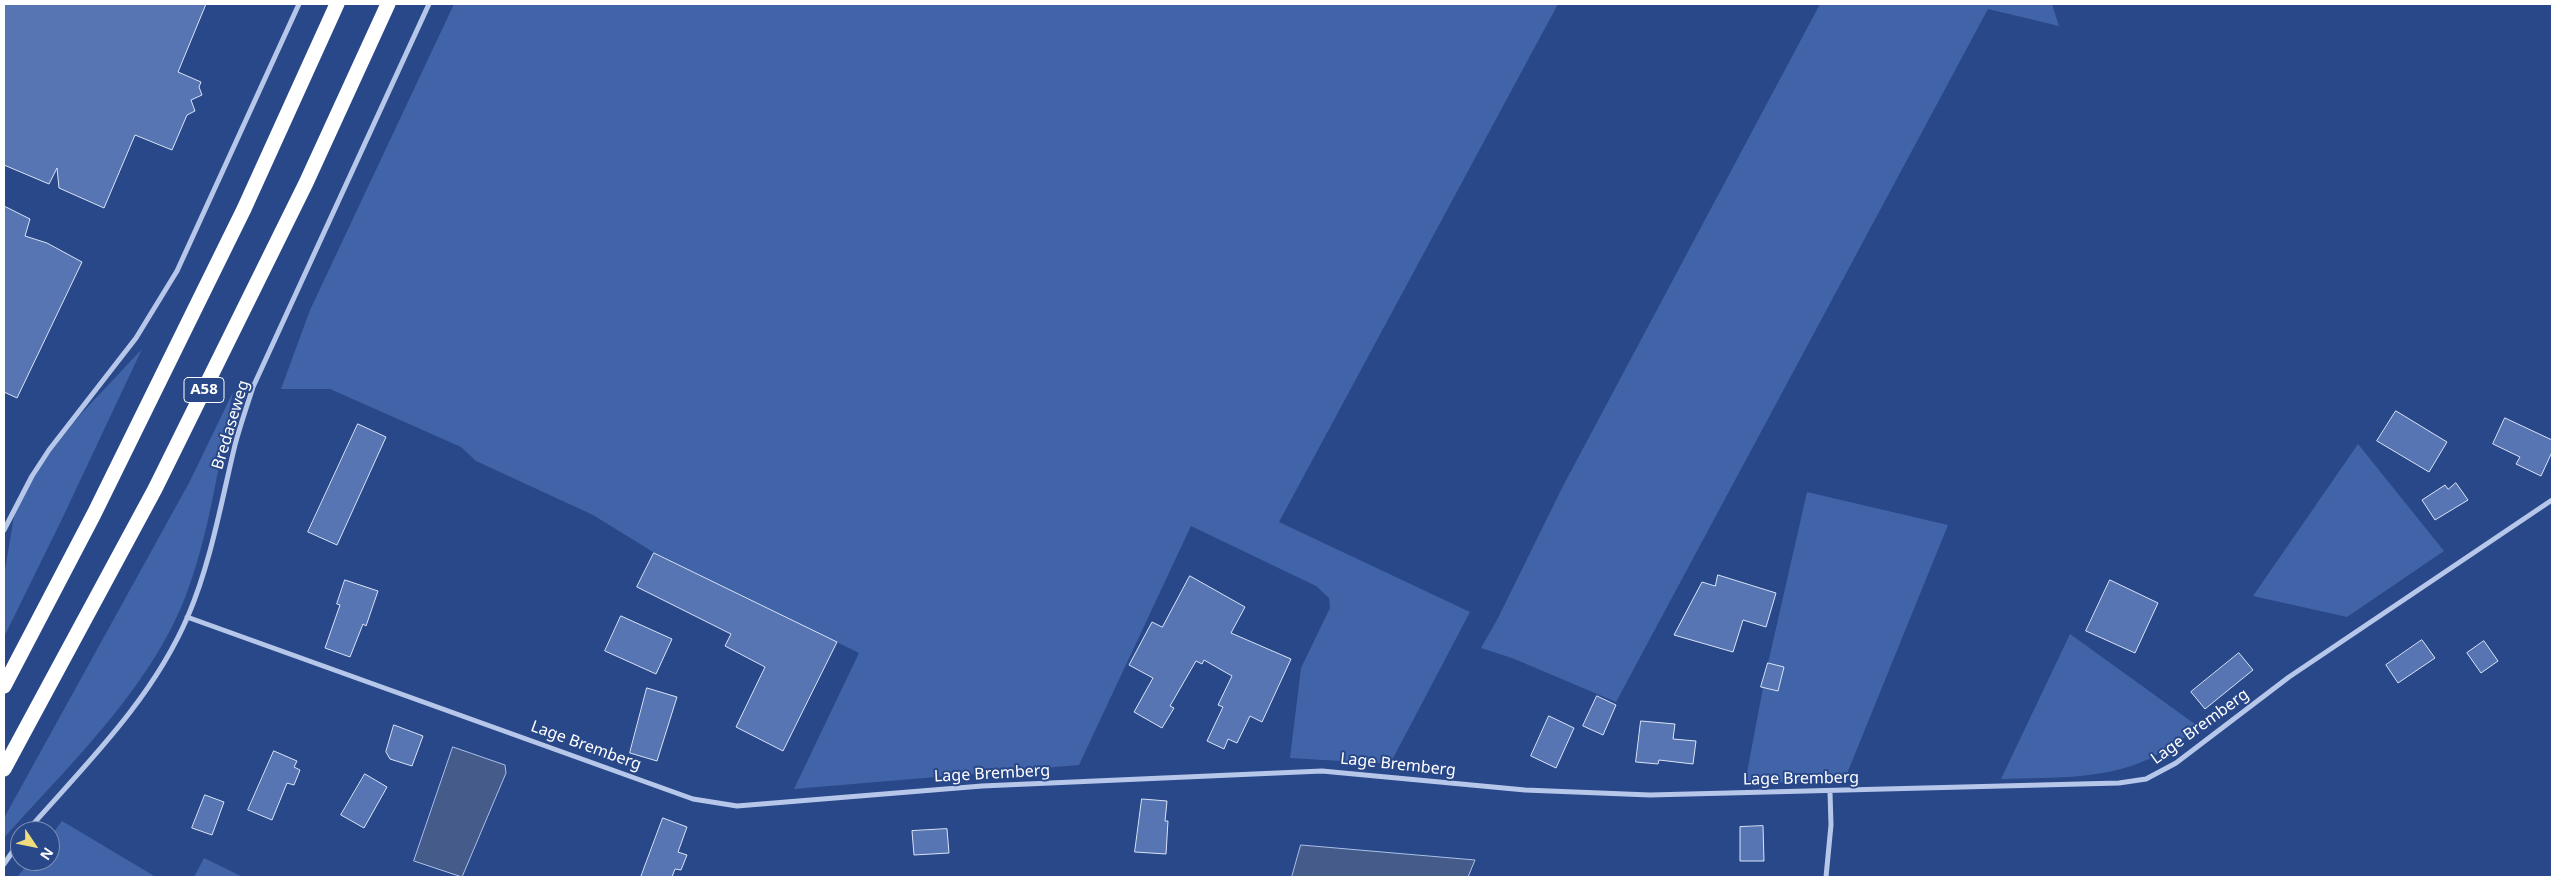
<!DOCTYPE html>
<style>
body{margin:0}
#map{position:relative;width:2556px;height:881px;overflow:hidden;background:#294889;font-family:"Noto Sans",sans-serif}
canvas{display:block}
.frame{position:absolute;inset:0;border:5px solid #fff;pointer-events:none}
.north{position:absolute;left:10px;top:821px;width:50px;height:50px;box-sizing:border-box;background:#294889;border:1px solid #7f91b8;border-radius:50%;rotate:124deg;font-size:14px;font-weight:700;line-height:20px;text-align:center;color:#fff}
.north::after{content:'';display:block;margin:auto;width:18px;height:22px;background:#f0dc7d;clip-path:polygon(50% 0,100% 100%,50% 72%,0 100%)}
</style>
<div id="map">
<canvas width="2556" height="881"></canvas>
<div class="frame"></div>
<div class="north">N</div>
</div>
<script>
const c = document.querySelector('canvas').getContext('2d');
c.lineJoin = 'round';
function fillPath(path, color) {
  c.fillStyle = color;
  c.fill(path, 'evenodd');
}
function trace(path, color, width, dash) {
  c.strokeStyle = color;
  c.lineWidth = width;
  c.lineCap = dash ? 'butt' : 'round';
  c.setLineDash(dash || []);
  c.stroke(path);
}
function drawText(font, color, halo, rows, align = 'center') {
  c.font = font + ' "Noto Sans",sans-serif';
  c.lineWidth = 4;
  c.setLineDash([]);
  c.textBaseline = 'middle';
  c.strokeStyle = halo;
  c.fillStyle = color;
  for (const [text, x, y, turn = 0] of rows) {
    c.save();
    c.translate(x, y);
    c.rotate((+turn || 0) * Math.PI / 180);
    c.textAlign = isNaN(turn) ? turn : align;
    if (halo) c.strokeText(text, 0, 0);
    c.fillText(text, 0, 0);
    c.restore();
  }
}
const green = new Path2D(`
 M454,4H1558L1279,522L1470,612L1390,764L1290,758L1301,668L1330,608L1329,598L1316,586L1191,526L1079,765L794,789L859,653L653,552L593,515L476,461L461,447L330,389H281L310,310Z
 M1820,4H2052L2059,26L1988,9L1616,702L1512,658L1481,648L1498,618L1563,486Z
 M142,349L62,519L4,637V576L15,510L42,463L80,415Z
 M233,392C220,456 211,525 189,587C155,684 71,763 4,838V818L190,481Z
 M2358,444L2444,551L2347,617L2253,596Z
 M1807,492L1948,525L1844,781L1745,783L1766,672Z
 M2070,634L2199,727C2186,736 2174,746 2160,753C2112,781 2055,777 2001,779Z
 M62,821L156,877H17L31,861H50V837Z
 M204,858L243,877H194Z`);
const water = new Path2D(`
 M453,747L505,765L506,773L462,877L414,861Z
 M1301,845L1475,860L1468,877H1292Z`);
const building = new Path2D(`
 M4,4H206L178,72L201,82L199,87L202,95L191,100L195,111L187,115L172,150L135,135L104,208L59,188L57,168L49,184L4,165Z
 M4,206L30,219L25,236L47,243L82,262L17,398L4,392Z
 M2396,411L2447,442L2429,472L2377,441Z
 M2505,418L2552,440V452L2541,476L2516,464L2520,457L2493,444Z
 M358,424L386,437L337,545L308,532Z
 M2456,483L2468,500L2435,520L2422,500L2445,485L2448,489Z
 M654,553L837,642L783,751L736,727L765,667L725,646L731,634L637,587Z
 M1718,575L1776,593L1766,627L1743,620L1733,652L1674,635L1702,582L1715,586Z
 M1190,576L1245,607L1231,633L1291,659L1262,722L1250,716L1237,743L1228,739L1224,749L1207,741L1223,707L1218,705L1232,676L1204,660L1202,664L1196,661L1170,706L1174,708L1162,728L1134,712L1153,678L1129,665L1152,622L1162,627Z
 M345,580L378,591L366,626L363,624L350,657L325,648L340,605L337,604Z
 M2110,580L2158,603L2135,653L2086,631Z
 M621,616L672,639L656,674L605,651Z
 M2422,640L2435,658L2398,683L2386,665Z
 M2484,641L2498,661L2481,673L2467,653Z
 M2239,653L2253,670L2205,709L2191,692Z
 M1768,663L1784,667L1778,691L1761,687Z
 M647,688L677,697L657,761L630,753Z
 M1597,696L1616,705L1603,735L1583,726Z
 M1549,716L1574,728L1556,768L1531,756Z
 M1641,721L1675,724L1673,739L1696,741L1693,764L1659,760L1658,764L1636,762Z
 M394,725L423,736L412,766L390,759L386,752Z
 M274,751L297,761L294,767L300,770L294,785L287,783L272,820L248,810Z
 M365,774L387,787L364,828L341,815Z
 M205,795L224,802L212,835L192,828Z
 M1142,799L1167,801L1165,821H1168L1166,854L1135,852Z
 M663,818L687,827L678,852L687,855L681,870L675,869L672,877H641Z
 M1763,826L1764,861H1740V827Z
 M947,829L949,853L914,855L912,831Z`);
const street = new Path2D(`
 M4,530L32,476L49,450L136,338L177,271L299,4
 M187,617L693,799L737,806L982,786L1322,771L1525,790L1650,795L2119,783L2146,779L2176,763L2289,677L2552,500
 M27,831C86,764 152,700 188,616C211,562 221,503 235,445C240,426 247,406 253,387L429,4
 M4,864L20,841
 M1826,877L1831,825L1830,792`);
const highway = new Path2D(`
 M4,686L94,514L244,209L337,4
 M4,769L155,489L306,183L388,4`);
const shields = [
 [204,390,40]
];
const shieldNames = [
 ["A58",204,390]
];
const streetNames = [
 ["Bredaseweg",231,425,-73],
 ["Lage Bremberg",2200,727,-36],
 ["Lage Bremberg",586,746,20],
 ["Lage Bremberg",1398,765,6],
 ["Lage Bremberg",992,774,-3],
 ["Lage Bremberg",1801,779,-1]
];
fillPath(green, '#4163a7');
fillPath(water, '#455b8a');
trace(water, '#abc1e9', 1);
fillPath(building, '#5675b2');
trace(building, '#dae4f7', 1);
trace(street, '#b6c7e9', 5);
trace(highway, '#fff', 15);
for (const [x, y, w] of shields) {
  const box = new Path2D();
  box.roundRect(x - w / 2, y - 12.5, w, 25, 4);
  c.fillStyle = '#294889';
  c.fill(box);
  trace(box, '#fff', 1);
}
drawText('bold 15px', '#fff', null, shieldNames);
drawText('16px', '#fff', '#294889', streetNames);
</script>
